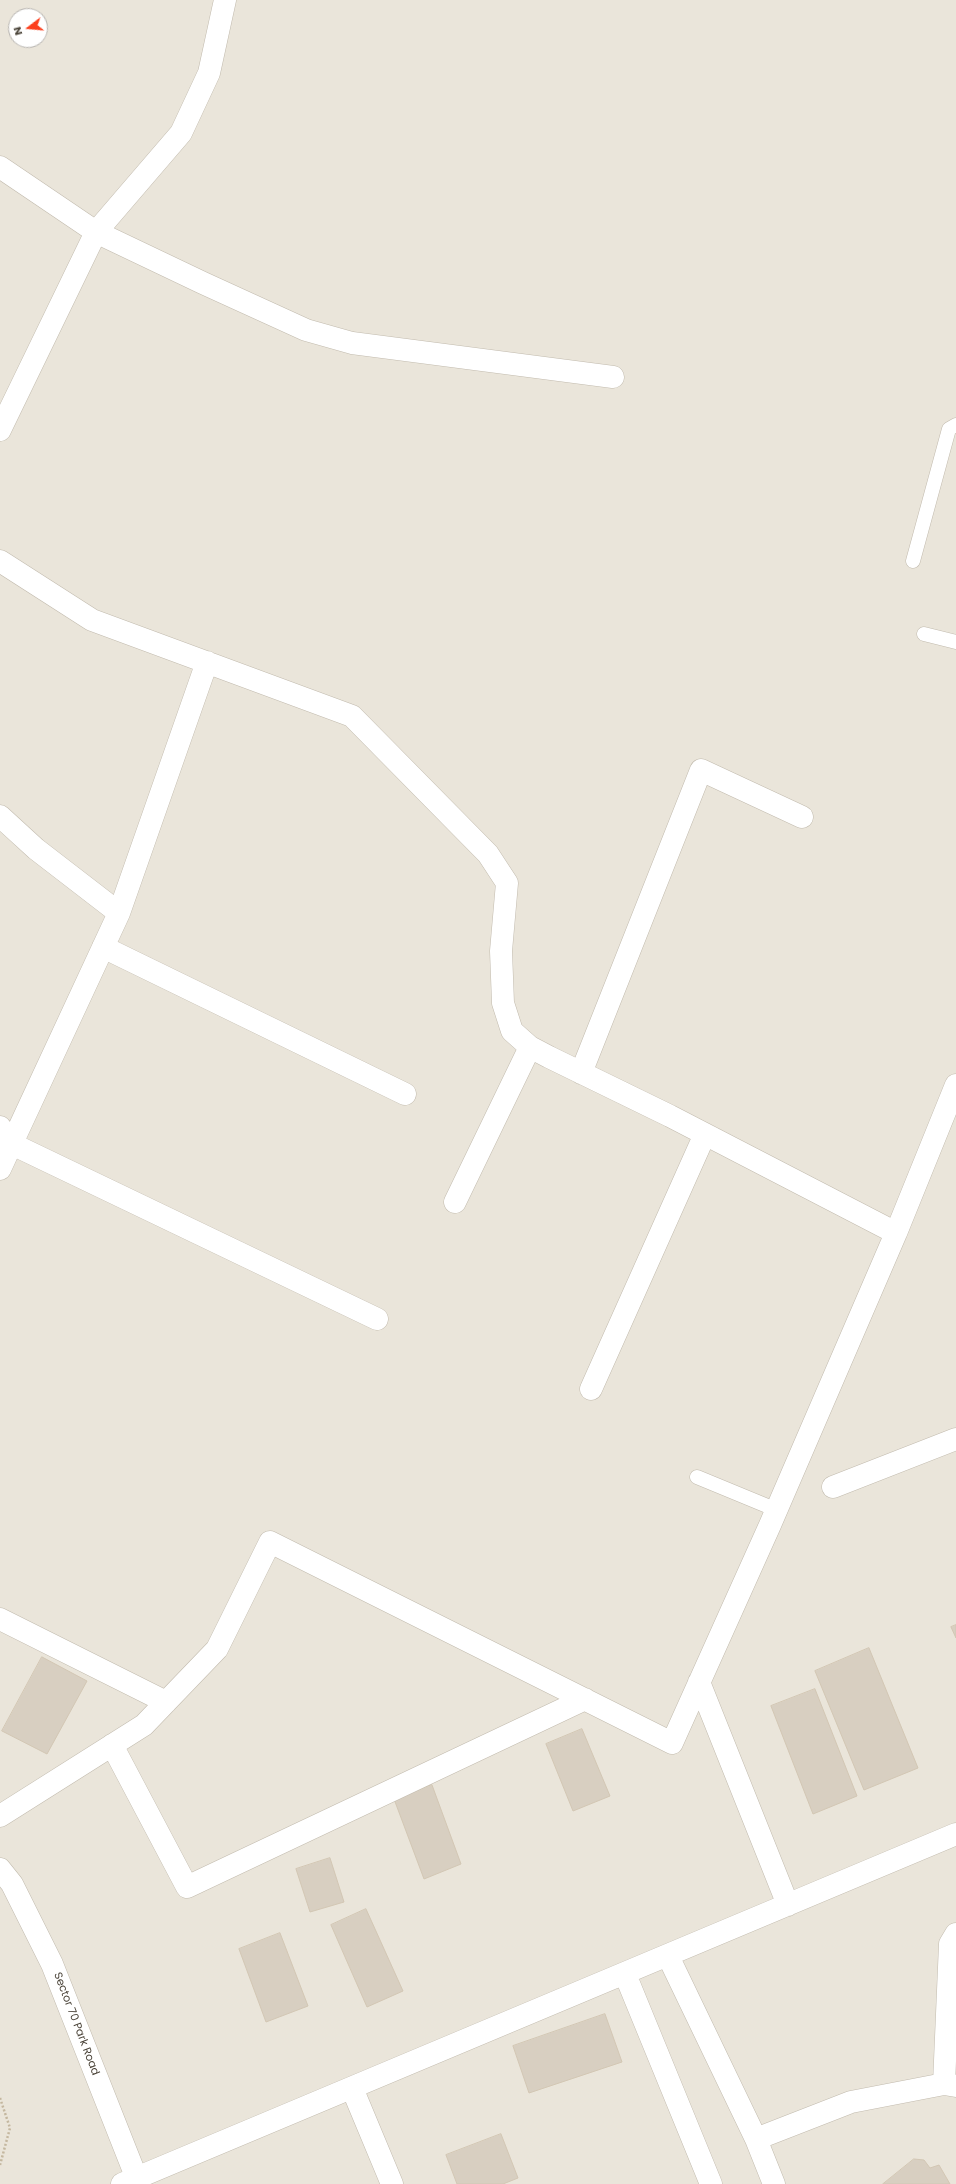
<!DOCTYPE html>
<style>
body{margin:0}
#map{position:relative;width:956px;height:2184px;overflow:hidden;background:#f6f3ec;font-family:Poppins,sans-serif}
canvas{display:block}
.north{position:absolute;left:8px;top:8px;width:40px;height:40px;box-sizing:border-box;background:#fff;border:1px solid #b7b4b0;border-radius:50%;rotate:254deg;font-size:11px;font-weight:700;line-height:16px;text-align:center;color:#4b4439}
.north::after{content:'';display:block;margin:auto;width:14px;height:18px;background:#fc3f1d;clip-path:polygon(50% 0,100% 100%,50% 72%,0 100%)}
</style>
<div id="map">
<canvas width="956" height="2184"></canvas>
<div class="north">N</div>
</div>
<script>
const c = document.querySelector('canvas').getContext('2d');
c.lineJoin = 'round';
function fillPath(path, color) {
  c.fillStyle = color;
  c.fill(path, 'evenodd');
}
function trace(path, color, width, dash) {
  c.strokeStyle = color;
  c.lineWidth = width;
  c.lineCap = dash ? 'butt' : 'round';
  c.setLineDash(dash || []);
  c.stroke(path);
}
function drawText(font, color, halo, rows, align = 'center') {
  c.font = font + ' Poppins,sans-serif';
  c.lineWidth = 4;
  c.setLineDash([]);
  c.textBaseline = 'middle';
  c.strokeStyle = halo;
  c.fillStyle = color;
  for (const [text, x, y, turn = 0] of rows) {
    c.save();
    c.translate(x, y);
    c.rotate((+turn || 0) * Math.PI / 180);
    c.textAlign = isNaN(turn) ? turn : align;
    if (halo) c.strokeText(text, 0, 0);
    c.fillText(text, 0, 0);
    c.restore();
  }
}
const residential = new Path2D(`
 M0,0H956V2184H0ZM16,16H40V40H16Z`);
const building = new Path2D(`
 M956,1625V1638L951,1627Z
 M869,1648L918,1768L864,1790L815,1671Z
 M42,1657L87,1681L47,1754L2,1731Z
 M815,1689L857,1796L813,1814L771,1706Z
 M582,1729L610,1796L573,1811L546,1744Z
 M432,1785L461,1864L424,1879L394,1799Z
 M330,1858L344,1902L310,1912L296,1869Z
 M366,1909L403,1991L367,2007L331,1925Z
 M280,1933L308,2006L266,2022L239,1949Z
 M605,2014L622,2062L529,2093L513,2046Z
 M501,2134L518,2178L503,2184H457L446,2155Z
 M914,2159L924,2160L930,2168L939,2165L950,2184H883Z`);
const path = new Path2D(`
 M0,2098L10,2128L0,2165`);
const service = new Path2D(`
 M913,561L949,429L956,425
 M924,634L956,642
 M697,1477L777,1510`);
const minor = new Path2D(`
 M0,167L96,232L203,283L306,330L352,343L613,377
 M0,430L96,232L181,133L209,73L225,0
 M0,561L92,620L352,716L488,854L507,883L501,951L503,1003L512,1031L530,1047L549,1057L670,1116L896,1233
 M0,816L36,849L119,913
 M103,947L405,1094
 M581,1073L701,770L802,817
 M0,1127L12,1144L377,1319
 M0,1169L119,913L207,662
 M455,1202L530,1047
 M591,1389L705,1134
 M833,1487L956,1439
 M0,1619L166,1702
 M699,1682L788,1905
 M112,1745L187,1887L585,1699
 M0,1816L144,1725L217,1649L270,1542L672,1743L770,1525L896,1233L956,1085
 M668,1956L756,2139L774,2184
 M625,1974L711,2184
 M944,2084L950,1944L956,1934
 M352,2088L392,2184
 M756,2139L851,2102L944,2084L956,2086
 M122,2184L956,1834`);
const tertiary = new Path2D(`
 M0,1869L12,1884L52,1964L139,2184`);
const streetNames = [
 ["Sector 70 Park Road",76,2024,69]
];
fillPath(residential, '#eae5da');
fillPath(building, '#d8cfc1');
trace(building, '#d3c7b4', 1);
trace(service, '#c2bbae', 15);
trace(minor, '#c2bbae', 23);
trace(tertiary, '#c2bbae', 23);
trace(path, '#c4b79f', 2.5, [2, 2]);
trace(service, '#fff', 14);
trace(minor, '#fff', 22);
trace(tertiary, '#fff', 22);
drawText('11px', '#4b4439', '#fff', streetNames);
</script>
